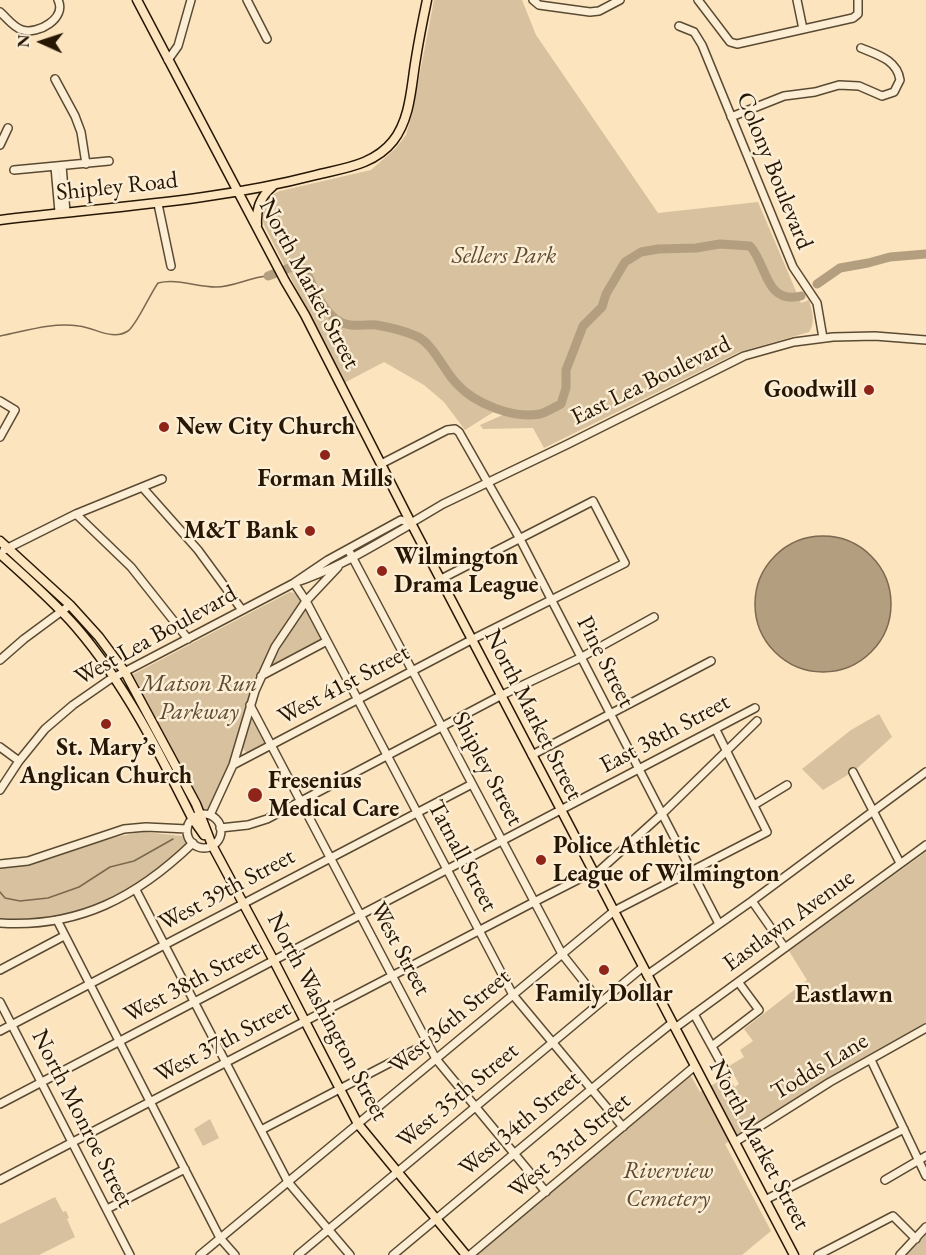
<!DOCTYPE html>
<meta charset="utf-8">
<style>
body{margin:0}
#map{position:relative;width:926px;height:1255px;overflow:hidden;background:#fbe4be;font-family:"EB Garamond",serif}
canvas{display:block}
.north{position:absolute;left:12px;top:12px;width:60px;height:60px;-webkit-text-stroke:4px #fcedd5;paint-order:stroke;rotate:273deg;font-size:16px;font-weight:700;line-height:24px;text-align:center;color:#261604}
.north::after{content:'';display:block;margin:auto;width:21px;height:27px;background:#261604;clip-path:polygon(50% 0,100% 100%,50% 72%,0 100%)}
</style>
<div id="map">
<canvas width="926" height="1255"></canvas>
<div class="north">N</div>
</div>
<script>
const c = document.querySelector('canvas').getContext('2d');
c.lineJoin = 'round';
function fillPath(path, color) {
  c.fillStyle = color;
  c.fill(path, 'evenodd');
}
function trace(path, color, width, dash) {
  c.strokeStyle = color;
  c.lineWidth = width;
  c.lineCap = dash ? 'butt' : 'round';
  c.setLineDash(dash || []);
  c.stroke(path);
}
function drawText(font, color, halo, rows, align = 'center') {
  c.font = font + ' "EB Garamond",serif';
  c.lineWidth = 5;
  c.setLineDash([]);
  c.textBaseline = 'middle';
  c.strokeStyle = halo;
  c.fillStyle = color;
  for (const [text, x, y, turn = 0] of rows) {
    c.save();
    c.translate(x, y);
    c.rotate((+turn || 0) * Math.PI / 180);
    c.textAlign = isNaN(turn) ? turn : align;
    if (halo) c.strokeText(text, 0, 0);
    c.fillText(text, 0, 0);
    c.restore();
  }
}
const green = new Path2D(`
 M434,0H522L536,35L658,213L758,202L801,303L809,300C812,312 816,322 809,332L739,352L544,448L533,428L483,429L480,425L505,414L495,411L465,430L444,402L424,385L384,362L344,383L264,225C259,210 265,197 280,191L371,170L395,149L406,135L412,114Z
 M290,592L294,593L301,599L300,605L274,644L229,769L214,802L208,809H201L130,676Z
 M305,611H308L322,640L276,667L271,665L290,630Z
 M879,714L892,737L854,771L823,790L802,769L851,730Z
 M253,720L265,743L247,753L242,748L250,721Z
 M144,832L183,836L186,842L182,850L135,888L80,915L0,923V867C50,863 95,838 144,832Z
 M926,852V1023L841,1072L725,1144L771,1231L742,1255H477L690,1074L700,1092L728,1076L735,1087L739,1084L729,1066L744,1057L740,1050L753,1041L744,1029L807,980L789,951Z
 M210,1119L219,1138L203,1146L194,1129Z
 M55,1197L63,1212L66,1211L69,1218L67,1219L75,1237L39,1255H0V1224Z
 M926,1227V1255H900Z`);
const water = new Path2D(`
 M755 604a68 68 0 1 1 136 0a68 68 0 1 1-136 0Z`);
const stream = new Path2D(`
 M0,336C26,331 51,322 79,326C96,328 112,341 128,331C136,326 150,294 158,283C177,278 196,287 216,287C234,287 250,277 268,276
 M0,892L5,898L20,901L48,898L79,887L110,867L134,861L173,839`);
const river = new Path2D(`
 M268,276L292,267L305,269C313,286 322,312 340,322C352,328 363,324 376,325C388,327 405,331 416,336C433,343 444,371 457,384C475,404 514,419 540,414C547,412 555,407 561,404L566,388V370L583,326L602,307L606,294L625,262L641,252L658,249L696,248L720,244L750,246C767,264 765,305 801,296
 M817,284L840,268L868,263L890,257L926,254`);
const minor = new Path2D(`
 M247,0L267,39
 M533,0L539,5L590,12L599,11L620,0
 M698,0L730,42L737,44L853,18L858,14V0
 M797,0L803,29
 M0,12C7,18 13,27 22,30C38,35 67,18 58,0
 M679,26L694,32L702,45L793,267L817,303L823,338
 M168,60L178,46L191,0
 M55,79L75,116L81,132L86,164
 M731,117L784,96L815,92L839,85L859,86L882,96L894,92L900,80C897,60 878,55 861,48
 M0,145L8,128
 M62,166L66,212
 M55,167L59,212
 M14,170L109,161
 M158,204L171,266
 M0,401L15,410L0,437
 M381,464L447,430L455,429L459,432L520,539L719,924
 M143,488L198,550L242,610
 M76,514L131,567L188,639
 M348,549L562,954L600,1002
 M4,550L76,514L162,479
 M294,583C335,570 371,547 408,526L411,523L443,504L568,444L744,356L794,342L833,337L875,336L926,340
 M294,583L306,601L513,995L623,1127
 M0,660L24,639L70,605
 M261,676L327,641
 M250,705L436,1059L546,1192
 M0,747L19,761
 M532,755L711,661
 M233,765L473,639L625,563L593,501L441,579
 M853,772L900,863
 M0,790L19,761L45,729L73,705L109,680L294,583L328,560L401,520L411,523
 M754,805L787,785
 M187 831a17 17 0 1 1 34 0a17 17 0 1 1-34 0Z
 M210,815L233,765L255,691L275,647L306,601L338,567
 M220,828L248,825L267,819L502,695L580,658L654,617
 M0,864L28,861L124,829L146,827L187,829
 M136,890L288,1182L350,1255
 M752,901L785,948
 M57,920L220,1238L235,1255
 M0,923C79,928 137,897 193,843
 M0,970L64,936
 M647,975L752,901L926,772
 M0,1002L130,1255
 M694,1014L727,1074
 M675,1028L926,845
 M0,1031L472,784
 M712,1046L759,1010L739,983
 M871,1060L926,1176
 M0,1104L755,708
 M261,1130L428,1043
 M735,1142L830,1082L926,1028
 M0,1180L534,902L593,872L599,871L662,814L757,721
 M885,1180L926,1156
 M765,1200L904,1129
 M107,1209L185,1169
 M200,1255L614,911L767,832L716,730
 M298,1255L643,967
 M393,1255L631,1056L672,1023
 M470,1255L695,1066
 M818,1255L893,1216L916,1239
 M900,1255L926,1227`);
const major = new Path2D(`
 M137,0L285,281L305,315L411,523L794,1255
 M0,220C106,207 212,202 316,175C344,168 374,165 393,141C411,118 411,86 416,58C419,39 423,19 427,0
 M257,225C256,209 260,197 273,186
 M0,541L70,605L99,637L125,672L196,804L212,845L274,961L358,1124L466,1255
 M0,554C26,577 53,601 76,627C125,684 159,752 192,818L204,835`);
const markers = [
 [869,390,6,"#8f2418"],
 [164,427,6,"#8f2418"],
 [325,455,6,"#8f2418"],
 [310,531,6,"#8f2418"],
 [382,571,6,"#8f2418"],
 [106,724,6,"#8f2418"],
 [255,795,8,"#8f2418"],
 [541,860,6,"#8f2418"],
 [604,970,6,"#8f2418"]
];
const streetNames = [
 ["Colony Boulevard",774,171,68],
 ["Shipley Road",117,187,-6],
 ["North Market Street",309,284,62],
 ["East Lea Boulevard",651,381,-26],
 ["West Lea Boulevard",156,636,-29],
 ["Pine Street",605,662,63],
 ["West 41st Street",344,685,-28],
 ["North Market Street",533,715,63],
 ["East 38th Street",665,734,-28],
 ["Shipley Street",487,769,62],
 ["Tatnall Street",462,856,62],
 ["West 39th Street",227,890,-28],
 ["Eastlawn Avenue",789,921,-36],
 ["West Street",400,949,62],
 ["West 38th Street",192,982,-28],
 ["North Washington Street",327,1017,62],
 ["West 36th Street",450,1022,-40],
 ["West 37th Street",223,1042,-28],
 ["Todds Lane",820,1067,-31],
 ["West 35th Street",458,1096,-40],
 ["North Monroe Street",82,1119,63],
 ["West 34th Street",520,1124,-40],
 ["North Market Street",759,1145,62],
 ["West 33rd Street",570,1146,-40]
];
const parkNames = [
 ["Sellers Park",504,256],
 ["Matson Run",199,684],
 ["Parkway",199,712],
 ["Riverview",668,1171],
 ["Cemetery",668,1199]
];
const poiNames = [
 ["Goodwill",857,390,"right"],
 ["New City Church",176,427],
 ["Forman Mills",325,479,"center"],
 ["M&T Bank",298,531,"right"],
 ["Wilmington",394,557],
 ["Drama League",394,585],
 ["St. Mary’s",106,748,"center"],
 ["Anglican Church",106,776,"center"],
 ["Fresenius",268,781],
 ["Medical Care",268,809],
 ["Police Athletic",553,846],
 ["League of Wilmington",553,874],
 ["Family Dollar",604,994,"center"]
];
const neighbourhoodNames = [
 ["Eastlawn",844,995]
];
fillPath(green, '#d7c19e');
fillPath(water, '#b39e7f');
trace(water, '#7b684e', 1.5);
trace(stream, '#7b684e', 1.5);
trace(river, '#b39e7f', 9);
trace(minor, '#5b4a32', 10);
trace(major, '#261604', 11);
trace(minor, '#fcedd5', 7);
trace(major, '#fbe4be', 8);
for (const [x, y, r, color] of markers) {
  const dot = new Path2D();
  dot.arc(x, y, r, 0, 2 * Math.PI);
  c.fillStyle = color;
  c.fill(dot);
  trace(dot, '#fcedd5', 2);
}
drawText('24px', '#261604', '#fcedd5', streetNames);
drawText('italic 24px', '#5b4932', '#fcedd5', parkNames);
drawText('bold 24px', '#261604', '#fcedd5', poiNames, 'left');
drawText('bold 26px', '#261604', '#fcedd5', neighbourhoodNames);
</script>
